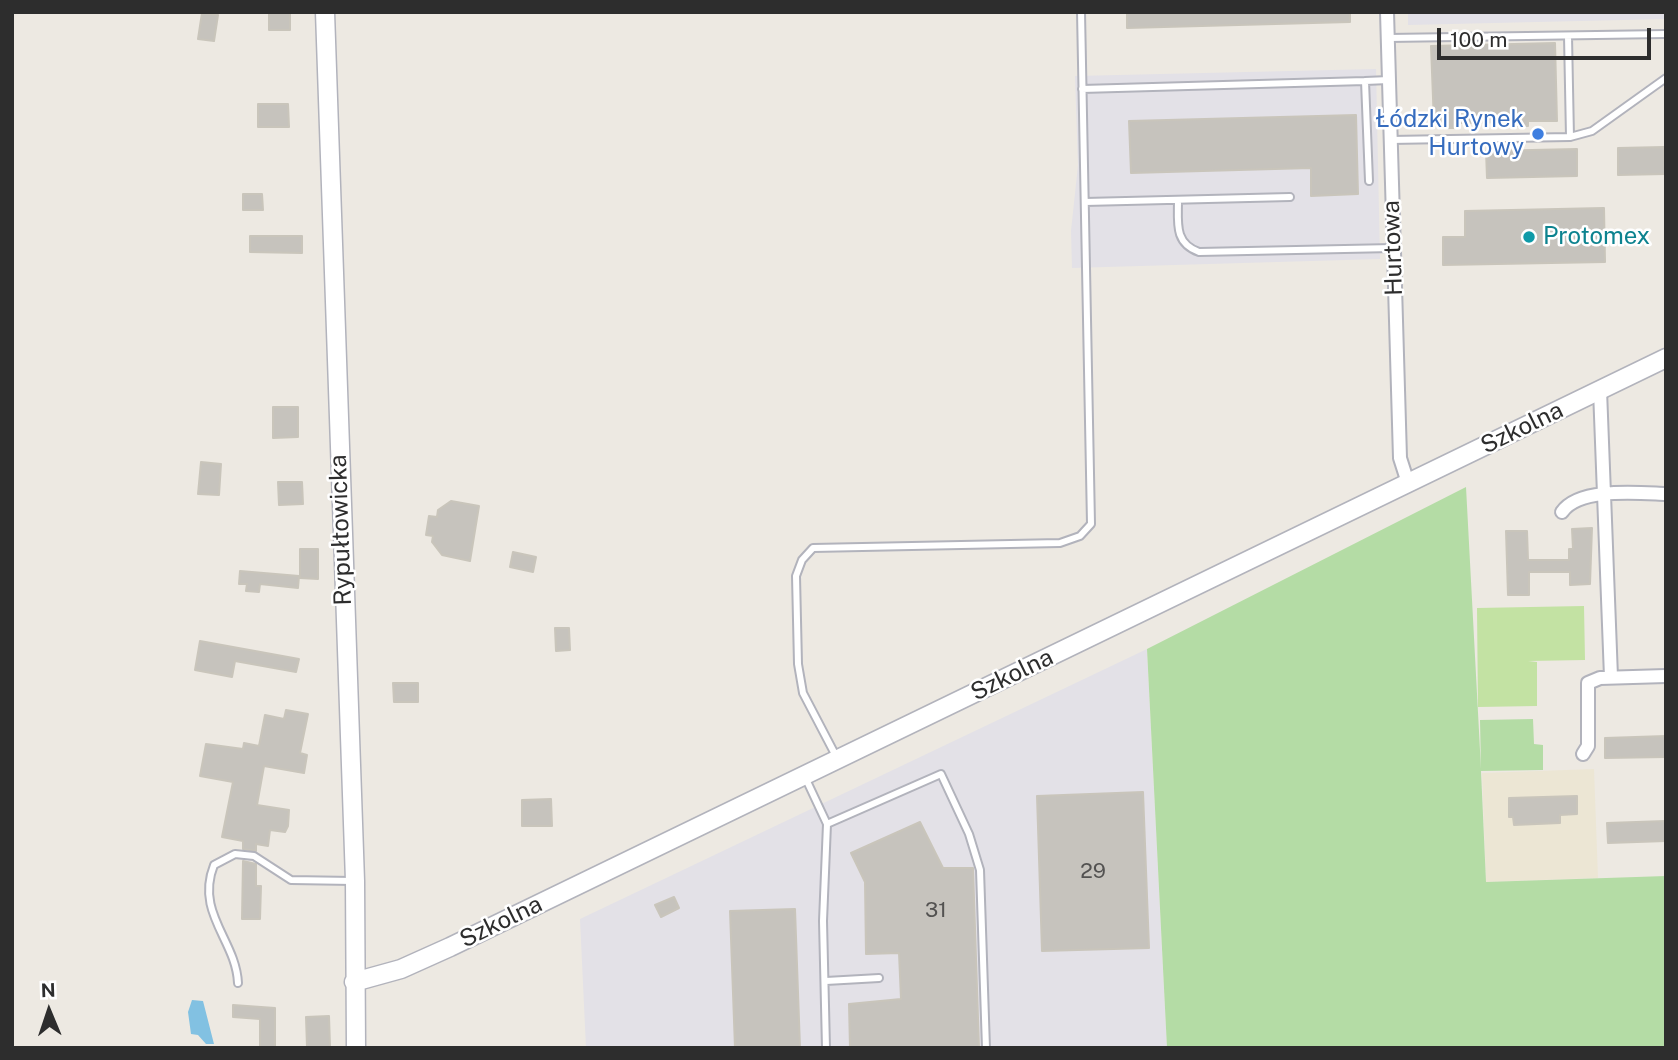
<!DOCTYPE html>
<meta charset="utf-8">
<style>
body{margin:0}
#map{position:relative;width:1678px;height:1060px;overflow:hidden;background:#ede9e2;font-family:"Public Sans",sans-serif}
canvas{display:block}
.frame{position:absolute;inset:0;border:14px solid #2d2d2d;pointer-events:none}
.north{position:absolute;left:14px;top:976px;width:70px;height:70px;-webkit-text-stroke:5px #fff;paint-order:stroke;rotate:358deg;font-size:19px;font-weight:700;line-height:28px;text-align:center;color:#2d2d2d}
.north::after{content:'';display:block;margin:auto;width:24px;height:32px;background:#2d2d2d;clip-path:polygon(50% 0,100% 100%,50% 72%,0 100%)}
.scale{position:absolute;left:1437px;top:28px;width:214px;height:32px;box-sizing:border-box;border:4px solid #2d2d2d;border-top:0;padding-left:9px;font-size:21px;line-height:24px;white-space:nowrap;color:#2d2d2d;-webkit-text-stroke:5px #fff;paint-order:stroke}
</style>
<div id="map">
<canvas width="1678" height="1060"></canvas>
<div class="frame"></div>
<div class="north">N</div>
<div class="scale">100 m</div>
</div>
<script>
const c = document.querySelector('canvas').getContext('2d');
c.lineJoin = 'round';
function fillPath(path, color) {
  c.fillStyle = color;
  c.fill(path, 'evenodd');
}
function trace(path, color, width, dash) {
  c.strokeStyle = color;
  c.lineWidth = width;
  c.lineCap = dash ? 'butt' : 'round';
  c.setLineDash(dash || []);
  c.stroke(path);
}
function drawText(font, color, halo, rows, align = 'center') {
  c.font = font + ' "Public Sans",sans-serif';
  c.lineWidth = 5;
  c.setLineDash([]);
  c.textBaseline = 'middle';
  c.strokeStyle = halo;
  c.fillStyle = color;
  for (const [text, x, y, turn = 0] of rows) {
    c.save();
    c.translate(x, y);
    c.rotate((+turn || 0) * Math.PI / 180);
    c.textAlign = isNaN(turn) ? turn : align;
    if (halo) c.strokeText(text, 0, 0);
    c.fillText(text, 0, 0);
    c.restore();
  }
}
const industrial = new Path2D(`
 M1408,12H1666V19L1408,25Z
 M1376,69L1380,259L1072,268L1071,231L1078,165L1075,76Z
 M1147,649L1167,1048H586L580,919Z`);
const education = new Path2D(`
 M1594,769L1598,878L1486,882L1482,773Z`);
const green = new Path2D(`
 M1466,487L1481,769L1480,720L1533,719L1534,744L1543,745V770L1481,771L1486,882L1666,876V1048H1167L1147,649Z`);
const pitch = new Path2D(`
 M1584,606L1585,660L1528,661L1537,662V706L1478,707L1477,608Z`);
const water = new Path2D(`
 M192,1000L203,1001L214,1044H206L198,1035L191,1034L188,1012Z`);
const building = new Path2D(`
 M269,12H290V30H269Z
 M1127,12H1350V22L1127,28Z
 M202,13L218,15L214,41L198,39Z
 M1555,43L1557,121H1528V126H1514V122L1456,123V128H1443V123L1434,124L1431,46Z
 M258,104H288L289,127H258Z
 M1356,115L1358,194L1311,196V168L1131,173L1129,121Z
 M1664,147L1665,174L1618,175V148Z
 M1577,149V176L1487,178L1486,151Z
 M243,194H262L263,210H243Z
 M1604,208L1605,262L1443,265V237H1465V211Z
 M250,236H302V253L250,252Z
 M273,407H298V437L273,438Z
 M201,462L221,464L219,495L198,494Z
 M278,482H302L303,504L279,505Z
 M451,501L479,506L470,561L442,555L432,542L433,536L426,535L429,516L437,517L438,510Z
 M1592,528L1590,584L1570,585V572H1529V595H1508L1506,531H1527L1528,560H1569V549H1573L1572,529Z
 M300,549H318V579L300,578Z
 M513,552L536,557L533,572L510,567Z
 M240,571L299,576L298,588L260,584L259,592L246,591L247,584H239Z
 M555,628H569L570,650L556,651Z
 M200,641L299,659L296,672L235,661L232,677L195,670Z
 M393,683H418V702H394Z
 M286,710L308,714L300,753L307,755L304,773L264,766L257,805L289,810L288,826L285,832L270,830L268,846L256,844V851L243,849V841L222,837L233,782L200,776L206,744L243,749L244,743L259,746L265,715L284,719Z
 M1666,736V757L1605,758V738Z
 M1143,792L1149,948L1042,951L1037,796Z
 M1577,796V814L1560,815V823L1514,825L1513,817H1509V798Z
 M551,799L552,826H522V800Z
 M1666,821V841L1608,843L1607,823Z
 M920,822L943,868H973L979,1048H850L849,1004L901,999L899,953L866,954L865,882L851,853Z
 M243,861L256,864V886H261L260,919H242Z
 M674,897L679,908L661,917L655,905Z
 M795,909L800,1048H735L730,911Z
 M233,1005L275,1008V1048H260V1019L233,1017Z
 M329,1016L330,1047H307L306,1017Z`);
const lane = new Path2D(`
 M1568,36L1570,137
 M1388,38L1666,34
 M1082,89L1365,81
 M1390,140L1570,137L1592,131L1666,78
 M1369,181L1365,81L1389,80
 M1178,200C1178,223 1174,243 1199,252L1393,248
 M1085,202L1290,197
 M837,758L803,693L798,664L796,576L802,560L813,548L1060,543L1080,536L1091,524L1081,12
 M805,777L827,824L823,921L826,1048
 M827,824L941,774L969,834L980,870L986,1048
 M826,981L879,978
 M238,983C236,940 195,913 214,865L235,854L254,856L291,880L353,881`);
const street = new Path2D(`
 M1387,12L1400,458L1408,483
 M1600,390L1611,677
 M1562,512C1579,487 1638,493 1666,494
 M1583,754L1588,746V683L1600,678L1666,676`);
const secondary = new Path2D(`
 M325,12L355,881L356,1048
 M354,982L401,969L450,947L1666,358`);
const markers = [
 [1538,134,7,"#3f7fe0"],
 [1529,237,7,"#0f9aa8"]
];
const numberNames = [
 ["29",1093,872],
 ["31",936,911]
];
const shopNames = [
 ["Łódzki Rynek",1524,120],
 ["Hurtowy",1524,148]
];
const cultureNames = [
 ["Protomex",1543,237]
];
const streetNames = [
 ["Hurtowa",1393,248,-92],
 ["Szkolna",1522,428,-26],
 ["Rypułtowicka",341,530,-92],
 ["Szkolna",1012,675,-26],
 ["Szkolna",501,922,-26]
];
fillPath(industrial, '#e3e1e7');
fillPath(education, '#ece6d4');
fillPath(green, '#b4dca5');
fillPath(pitch, '#c3e2a3');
fillPath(water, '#82c1e2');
fillPath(building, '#c6c3bd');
trace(building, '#c9c5bb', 2);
trace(lane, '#b2b3bc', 10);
trace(street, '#b2b3bc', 16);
trace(secondary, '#b2b3bc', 21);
trace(lane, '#fff', 6);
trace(street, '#fff', 12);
trace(secondary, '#fff', 18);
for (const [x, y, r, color] of markers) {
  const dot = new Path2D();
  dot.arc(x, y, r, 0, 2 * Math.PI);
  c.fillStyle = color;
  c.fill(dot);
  trace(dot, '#fff', 2.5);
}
drawText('21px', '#535251', null, numberNames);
drawText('24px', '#366cbe', '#fff', shopNames, 'right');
drawText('24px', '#0d838f', '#fff', cultureNames, 'left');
drawText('24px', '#2d2d2d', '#fff', streetNames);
</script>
